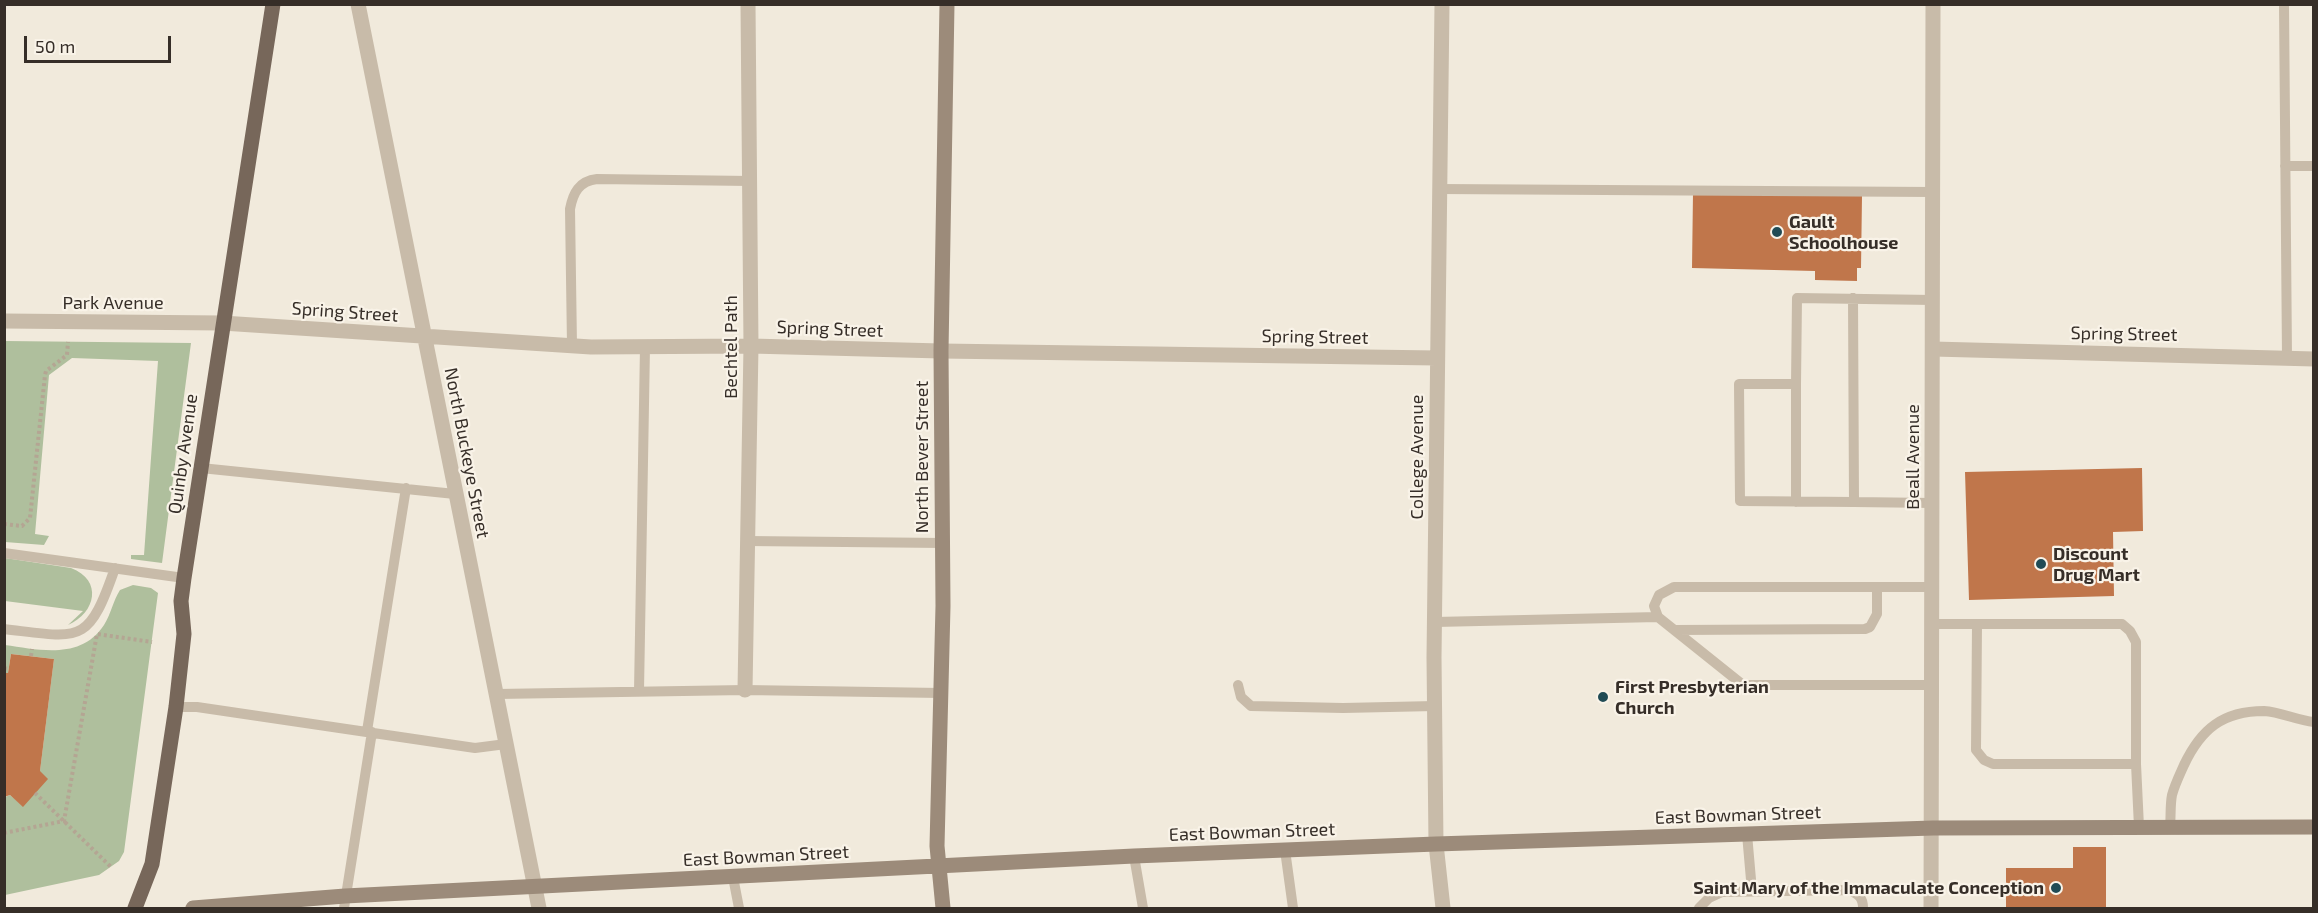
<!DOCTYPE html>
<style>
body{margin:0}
#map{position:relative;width:2318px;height:913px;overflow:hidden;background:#f1eadc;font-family:"Exo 2",sans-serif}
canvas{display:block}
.frame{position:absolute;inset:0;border:6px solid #362e28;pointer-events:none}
.scale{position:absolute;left:24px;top:36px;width:147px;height:27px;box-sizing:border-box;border:3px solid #362e28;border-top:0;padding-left:8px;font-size:18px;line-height:21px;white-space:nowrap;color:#362e28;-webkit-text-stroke:4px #f9f3e8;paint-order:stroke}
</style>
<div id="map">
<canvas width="2318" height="913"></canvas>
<div class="frame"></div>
<div class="scale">50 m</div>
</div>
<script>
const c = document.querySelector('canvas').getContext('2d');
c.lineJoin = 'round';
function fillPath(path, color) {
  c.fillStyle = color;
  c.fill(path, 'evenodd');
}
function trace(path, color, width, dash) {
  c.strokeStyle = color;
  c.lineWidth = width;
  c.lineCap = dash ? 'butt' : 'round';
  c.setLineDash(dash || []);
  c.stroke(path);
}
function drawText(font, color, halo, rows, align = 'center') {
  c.font = font + ' "Exo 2",sans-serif';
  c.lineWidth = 4.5;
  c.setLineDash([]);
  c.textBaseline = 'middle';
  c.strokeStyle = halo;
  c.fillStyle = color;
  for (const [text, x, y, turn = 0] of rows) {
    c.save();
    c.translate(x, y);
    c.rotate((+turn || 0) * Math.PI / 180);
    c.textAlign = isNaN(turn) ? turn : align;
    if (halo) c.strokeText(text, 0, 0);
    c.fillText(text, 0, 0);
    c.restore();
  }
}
const green = new Path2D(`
 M5,341L191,343L162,563L131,559V555H144L158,361L72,358L49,375L35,534L49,536L44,545L5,542Z
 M5,558L71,568C103,580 96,613 68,625L83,611L5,601Z
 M133,585L151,588L158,593L124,852L119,861L99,875L5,895V797L10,795L23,806L40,771L54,659L11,654L8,673H5V645C40,650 81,660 104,625C111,614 113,601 120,590Z`);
const building = new Path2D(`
 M1693,193L1862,196L1861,268H1857V281L1815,280V271L1692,268Z
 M2142,468L2143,531L2113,532L2114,596L1969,600L1965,472Z
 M11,654L54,659L40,771L48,779L23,807L10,795L4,797V673H8Z
 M2073,847H2106V908H2006V868H2073Z`);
const path = new Path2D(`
 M4,524L22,526L30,518L45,375L46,371L67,355L68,342
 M31,656L32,649
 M4,668L9,669
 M35,793L111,867
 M4,833L64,821L97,634L152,642`);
const service = new Path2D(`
 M2284,4L2287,358
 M2285,166H2314
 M1439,189L1933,192
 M1853,298L1854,502L1740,501L1739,384H1796L1797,298L1933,300
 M572,346L570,209C573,193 579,181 597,179L750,181
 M1796,384V502
 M201,468L455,494
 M1854,502L1933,503
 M747,541L943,543
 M4,553L184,578
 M1658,617L1654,606L1659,595L1674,587H1933
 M1435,622L1658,617L1743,685H1933
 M1933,624H2122L2130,631L2136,642V764L2139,827
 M1977,624L1976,750L1984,760L1993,764H2136
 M4,629C81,638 88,646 115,568
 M1675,630L1865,629L1870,627L1877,614V587
 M1238,685L1241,697L1251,706L1343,708L1435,706
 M639,691L645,347
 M497,694L745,690L941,693
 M176,707H197L475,748L506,744
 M367,731L406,488
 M2170,827C2171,817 2170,805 2172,795C2175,784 2180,774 2184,765C2201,729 2223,711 2264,711C2281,712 2296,720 2314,722
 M1747,834L1752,891
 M1285,850L1293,908
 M1134,856L1143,908
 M733,877L739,908
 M344,908L372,732
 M1699,908L1709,898L1722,892L1849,890C1859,894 1863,898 1863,908`);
const minor = new Path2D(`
 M358,4L539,908
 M1442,4L1434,657L1436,844L1443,908
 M4,321L222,323L591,347L751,346L941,351L1437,358
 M1933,349L2314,359
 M745,690L751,346L748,4`);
const tertiary = new Path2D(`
 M1931,908L1933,4`);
const secondary = new Path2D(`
 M193,908L345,896L1134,856L1436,844L1933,828L2314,827
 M943,908L937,846L943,606L941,351L947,4`);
const primary = new Path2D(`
 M135,908L152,864L176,707L184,634L181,601L184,578L273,4`);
const markers = [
 [1777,232,6,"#204b55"],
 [2041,564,6,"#204b55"],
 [1603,697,6,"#204b55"],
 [2056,888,6,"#204b55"]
];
const poiNames = [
 ["Gault",1789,222],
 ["Schoolhouse",1789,243],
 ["Discount",2053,554],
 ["Drug Mart",2053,575],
 ["First Presbyterian",1615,687],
 ["Church",1615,708],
 ["Saint Mary of the Immaculate Conception",2044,888,"right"]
];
const streetNames = [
 ["Park Avenue",113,303],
 ["Spring Street",345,312,4],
 ["Spring Street",830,329,2],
 ["Spring Street",2124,334,1],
 ["Spring Street",1315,337,1],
 ["Bechtel Path",731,347,-90],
 ["North Buckeye Street",467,453,79],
 ["Quinby Avenue",183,454,-82],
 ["North Bever Street",922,457,-90],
 ["College Avenue",1417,457,-90],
 ["Beall Avenue",1913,457,-90],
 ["East Bowman Street",1738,815,-2],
 ["East Bowman Street",1252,832,-2],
 ["East Bowman Street",766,856,-3]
];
fillPath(green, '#afbf9d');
fillPath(building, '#c0764b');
trace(path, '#b4a593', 4, [3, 3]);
trace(service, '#c8bba9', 10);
trace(minor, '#c8bba9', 15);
trace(tertiary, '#c8bba9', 15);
trace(secondary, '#9c8b7a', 15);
trace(primary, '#77675a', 15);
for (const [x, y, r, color] of markers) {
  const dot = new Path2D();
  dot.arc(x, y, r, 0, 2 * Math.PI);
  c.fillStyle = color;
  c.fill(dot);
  trace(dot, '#f9f3e8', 2);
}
drawText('bold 18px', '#362e28', '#f9f3e8', poiNames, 'left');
drawText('18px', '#362e28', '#f9f3e8', streetNames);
</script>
